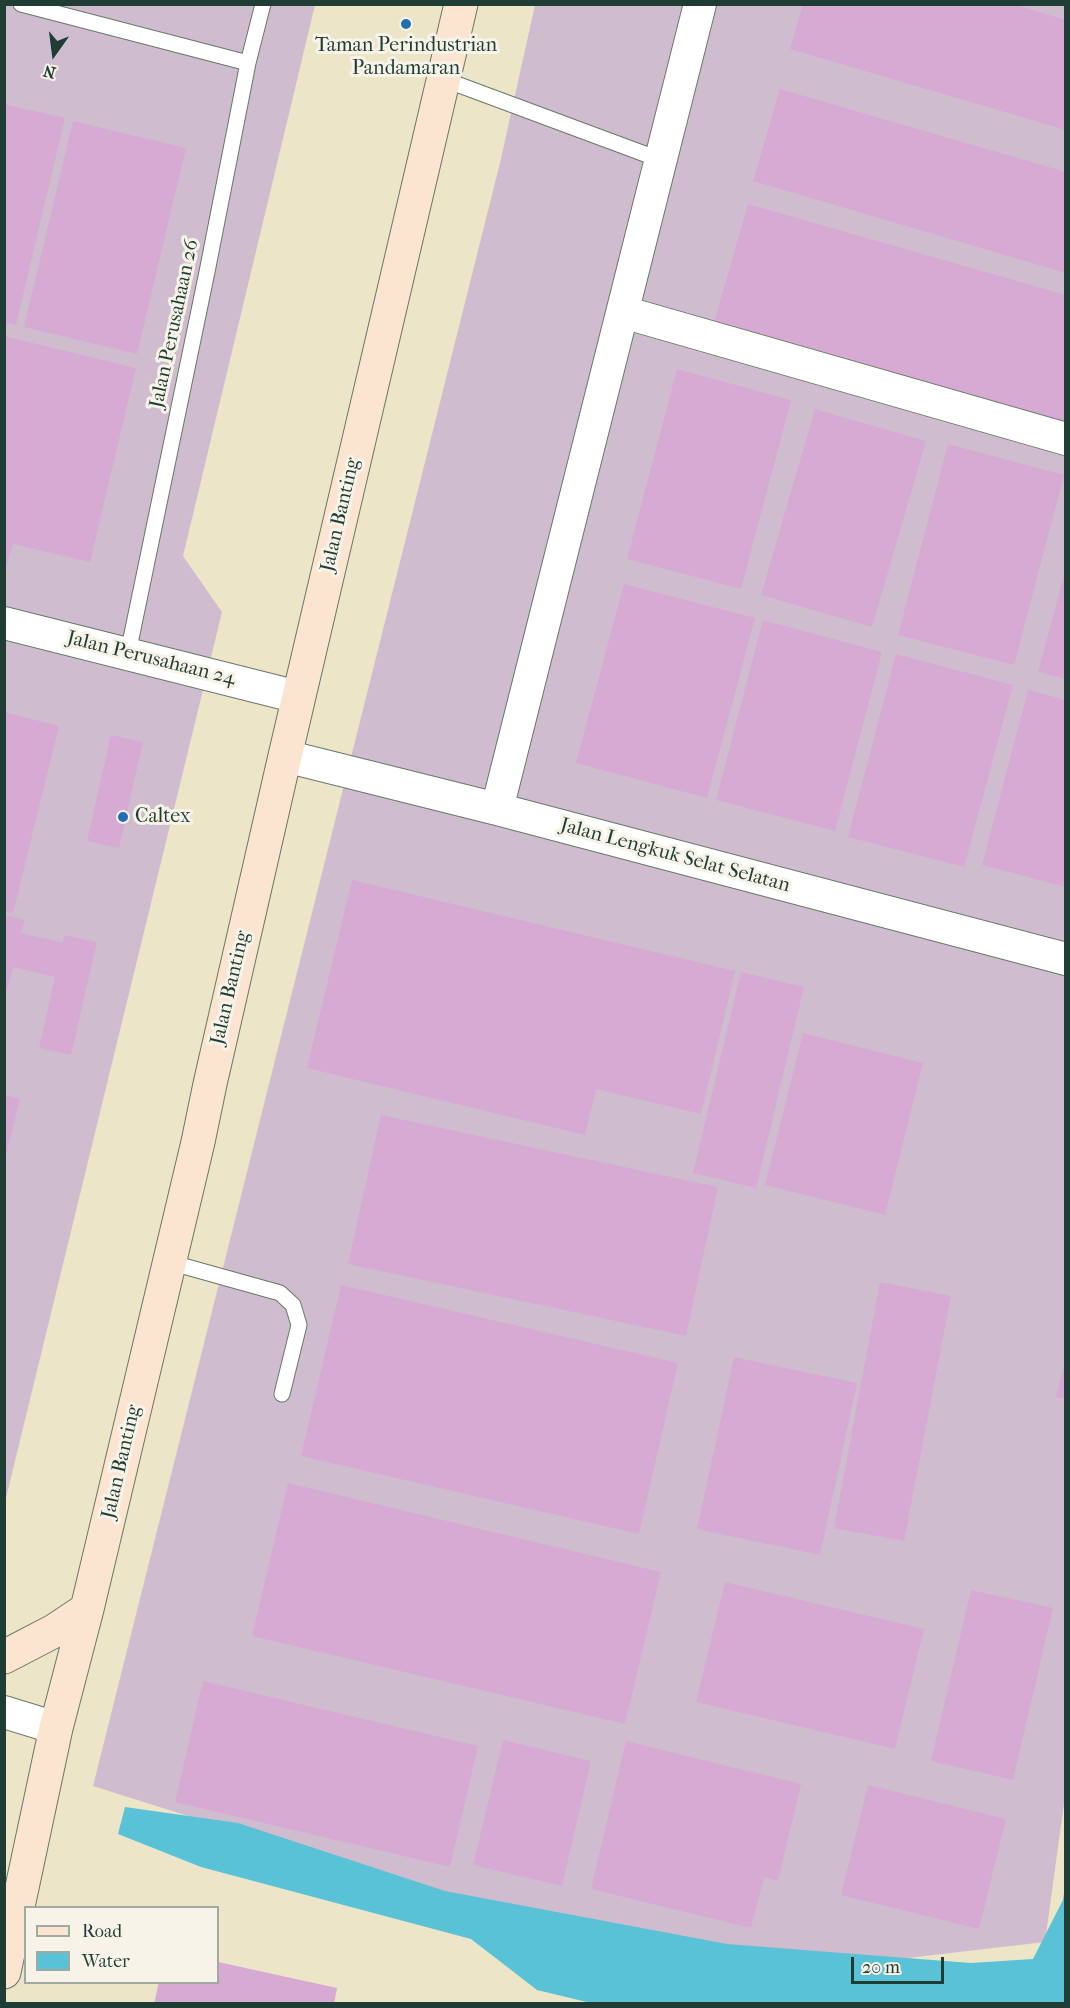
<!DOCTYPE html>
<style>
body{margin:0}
#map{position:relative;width:1070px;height:2008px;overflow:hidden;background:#ece5c7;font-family:"IM FELL French Canon",serif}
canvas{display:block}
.frame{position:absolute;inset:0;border:6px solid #1f3d34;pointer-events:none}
.legend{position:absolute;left:24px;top:1906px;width:195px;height:78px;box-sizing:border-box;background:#f7f3e8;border:2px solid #a1aaa0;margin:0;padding:8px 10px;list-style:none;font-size:18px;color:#1f3d34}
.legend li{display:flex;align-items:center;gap:12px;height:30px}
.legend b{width:30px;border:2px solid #a1aaa0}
.north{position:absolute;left:24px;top:24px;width:60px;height:60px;-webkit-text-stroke:4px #f7f3e8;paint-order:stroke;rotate:194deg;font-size:16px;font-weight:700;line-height:24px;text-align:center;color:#1f3d34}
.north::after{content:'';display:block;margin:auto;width:21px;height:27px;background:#1f3d34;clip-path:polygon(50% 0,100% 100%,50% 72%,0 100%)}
.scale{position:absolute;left:851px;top:1957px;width:93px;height:27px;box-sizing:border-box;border:3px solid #1f3d34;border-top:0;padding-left:8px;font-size:18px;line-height:21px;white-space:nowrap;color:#1f3d34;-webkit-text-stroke:4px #f7f3e8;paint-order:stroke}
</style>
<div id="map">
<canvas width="1070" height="2008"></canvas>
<div class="frame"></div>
<ul class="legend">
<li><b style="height:8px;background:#fce5d0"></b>Road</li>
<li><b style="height:16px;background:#5ac2d7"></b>Water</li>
</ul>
<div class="north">N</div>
<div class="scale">20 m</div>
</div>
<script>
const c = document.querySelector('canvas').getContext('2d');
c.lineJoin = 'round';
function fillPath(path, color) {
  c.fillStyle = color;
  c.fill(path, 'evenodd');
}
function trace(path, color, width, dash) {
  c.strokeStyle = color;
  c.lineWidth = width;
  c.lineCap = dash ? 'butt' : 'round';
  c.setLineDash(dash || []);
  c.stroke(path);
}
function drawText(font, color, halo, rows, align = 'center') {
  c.font = font + ' "IM FELL French Canon",serif';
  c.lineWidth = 6;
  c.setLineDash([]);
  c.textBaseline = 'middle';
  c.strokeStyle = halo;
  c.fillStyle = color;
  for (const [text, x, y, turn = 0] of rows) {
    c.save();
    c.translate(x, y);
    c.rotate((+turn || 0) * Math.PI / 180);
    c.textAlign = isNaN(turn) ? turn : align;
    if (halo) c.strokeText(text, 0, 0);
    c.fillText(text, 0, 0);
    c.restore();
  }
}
const industrial = new Path2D(`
 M5,5H315L183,556L222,612L5,1502Z
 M535,5H1065L1066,1789L1045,1942L813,1969L397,1882L93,1786L500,163Z`);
const water = new Path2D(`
 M125,1807L238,1823L445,1891L727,1944L971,1963L1033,1959L1063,1900L1065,1887V2003H591L537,1990L471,1939L201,1867L118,1834Z`);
const building = new Path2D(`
 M803,4H1012L1066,20V130L790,49Z
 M780,89L1066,172V273L753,181Z
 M4,104L65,118L16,325L4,323Z
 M73,121L186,148L137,354L24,327Z
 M748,204L1066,295V423L714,322Z
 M4,336L136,368L90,562L13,544L4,574Z
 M677,369L791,400L741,589L627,559Z
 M815,409L926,441L872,627L761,595Z
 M948,444L1064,475L1014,665L898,635Z
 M1065,571H1066V679L1038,672Z
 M624,584L755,618L707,798L576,763Z
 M763,620L882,652L835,831L716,800Z
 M896,654L1013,685L964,867L848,837Z
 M1028,690L1066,700V887L982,865Z
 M4,712L59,726L13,913L4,911Z
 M111,735L143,742L119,848L87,841Z
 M352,880L735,971L701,1114L596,1089L585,1135L307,1068Z
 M4,915L25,920L21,933L63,943L64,935L97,942L71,1055L39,1048L55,977L13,967L4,1001Z
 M741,972L804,987L756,1188L693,1173Z
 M803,1033L923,1063L885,1215L765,1185Z
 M4,1095L20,1099L5,1160L4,1159Z
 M381,1115L718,1187L686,1336L348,1264Z
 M880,1282L951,1296L904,1541L834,1528Z
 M341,1285L678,1363L639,1534L301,1456Z
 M734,1357L857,1383L820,1555L697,1529Z
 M1065,1360H1066V1399L1056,1397Z
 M288,1483L661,1572L625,1724L252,1636Z
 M725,1582L924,1629L895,1749L696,1702Z
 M971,1590L1053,1608L1013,1780L931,1761Z
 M203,1681L478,1746L450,1867L175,1802Z
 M503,1740L591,1761L562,1886L473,1865Z
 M626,1741L801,1784L778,1881L764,1877L751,1928L591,1889Z
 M868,1785L1006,1819L979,1929L841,1895Z
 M218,1962L337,1988L334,2004H154L159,1982H218Z`);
const service = new Path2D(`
 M21,4L248,63
 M443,79L661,160
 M128,653L207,272L248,63L263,4
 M169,1262L280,1293L293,1305L299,1325L282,1394`);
const minor = new Path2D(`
 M623,312L1066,439
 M4,623L298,697
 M285,756L497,809L1066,959
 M497,809L700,4
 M4,1712L56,1728`);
const secondary = new Path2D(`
 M4,1657L54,1631L87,1609
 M4,1972L56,1728L87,1609L198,1142L210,1084L285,756L461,4`);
const markers = [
 [406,24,6,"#1f6fb2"],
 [123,817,6,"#1f6fb2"]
];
const poiNames = [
 ["Taman Perindustrian",406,46],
 ["Pandamaran",406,69],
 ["Caltex",135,817,"left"]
];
const streetNames = [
 ["Jalan Perusahaan 26",175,324,-78],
 ["Jalan Banting",341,515,-77],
 ["Jalan Perusahaan 24",151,659,14],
 ["Jalan Lengkuk Selat Selatan",675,856,15],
 ["Jalan Banting",231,988,-77],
 ["Jalan Banting",122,1462,-77]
];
fillPath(industrial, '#cfbdcf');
fillPath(water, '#5ac2d7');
fillPath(building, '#d6aad3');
trace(service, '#677867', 17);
trace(minor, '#677867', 34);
trace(secondary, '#677867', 35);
trace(service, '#fff', 15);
trace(minor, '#fff', 32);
trace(secondary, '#fce5d0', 33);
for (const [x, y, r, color] of markers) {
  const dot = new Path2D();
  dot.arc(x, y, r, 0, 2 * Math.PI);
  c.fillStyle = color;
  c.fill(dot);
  trace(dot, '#f7f3e8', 2);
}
drawText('20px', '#1f3d34', '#f7f3e8', poiNames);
drawText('20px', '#1f3d34', '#f7f3e8', streetNames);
</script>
